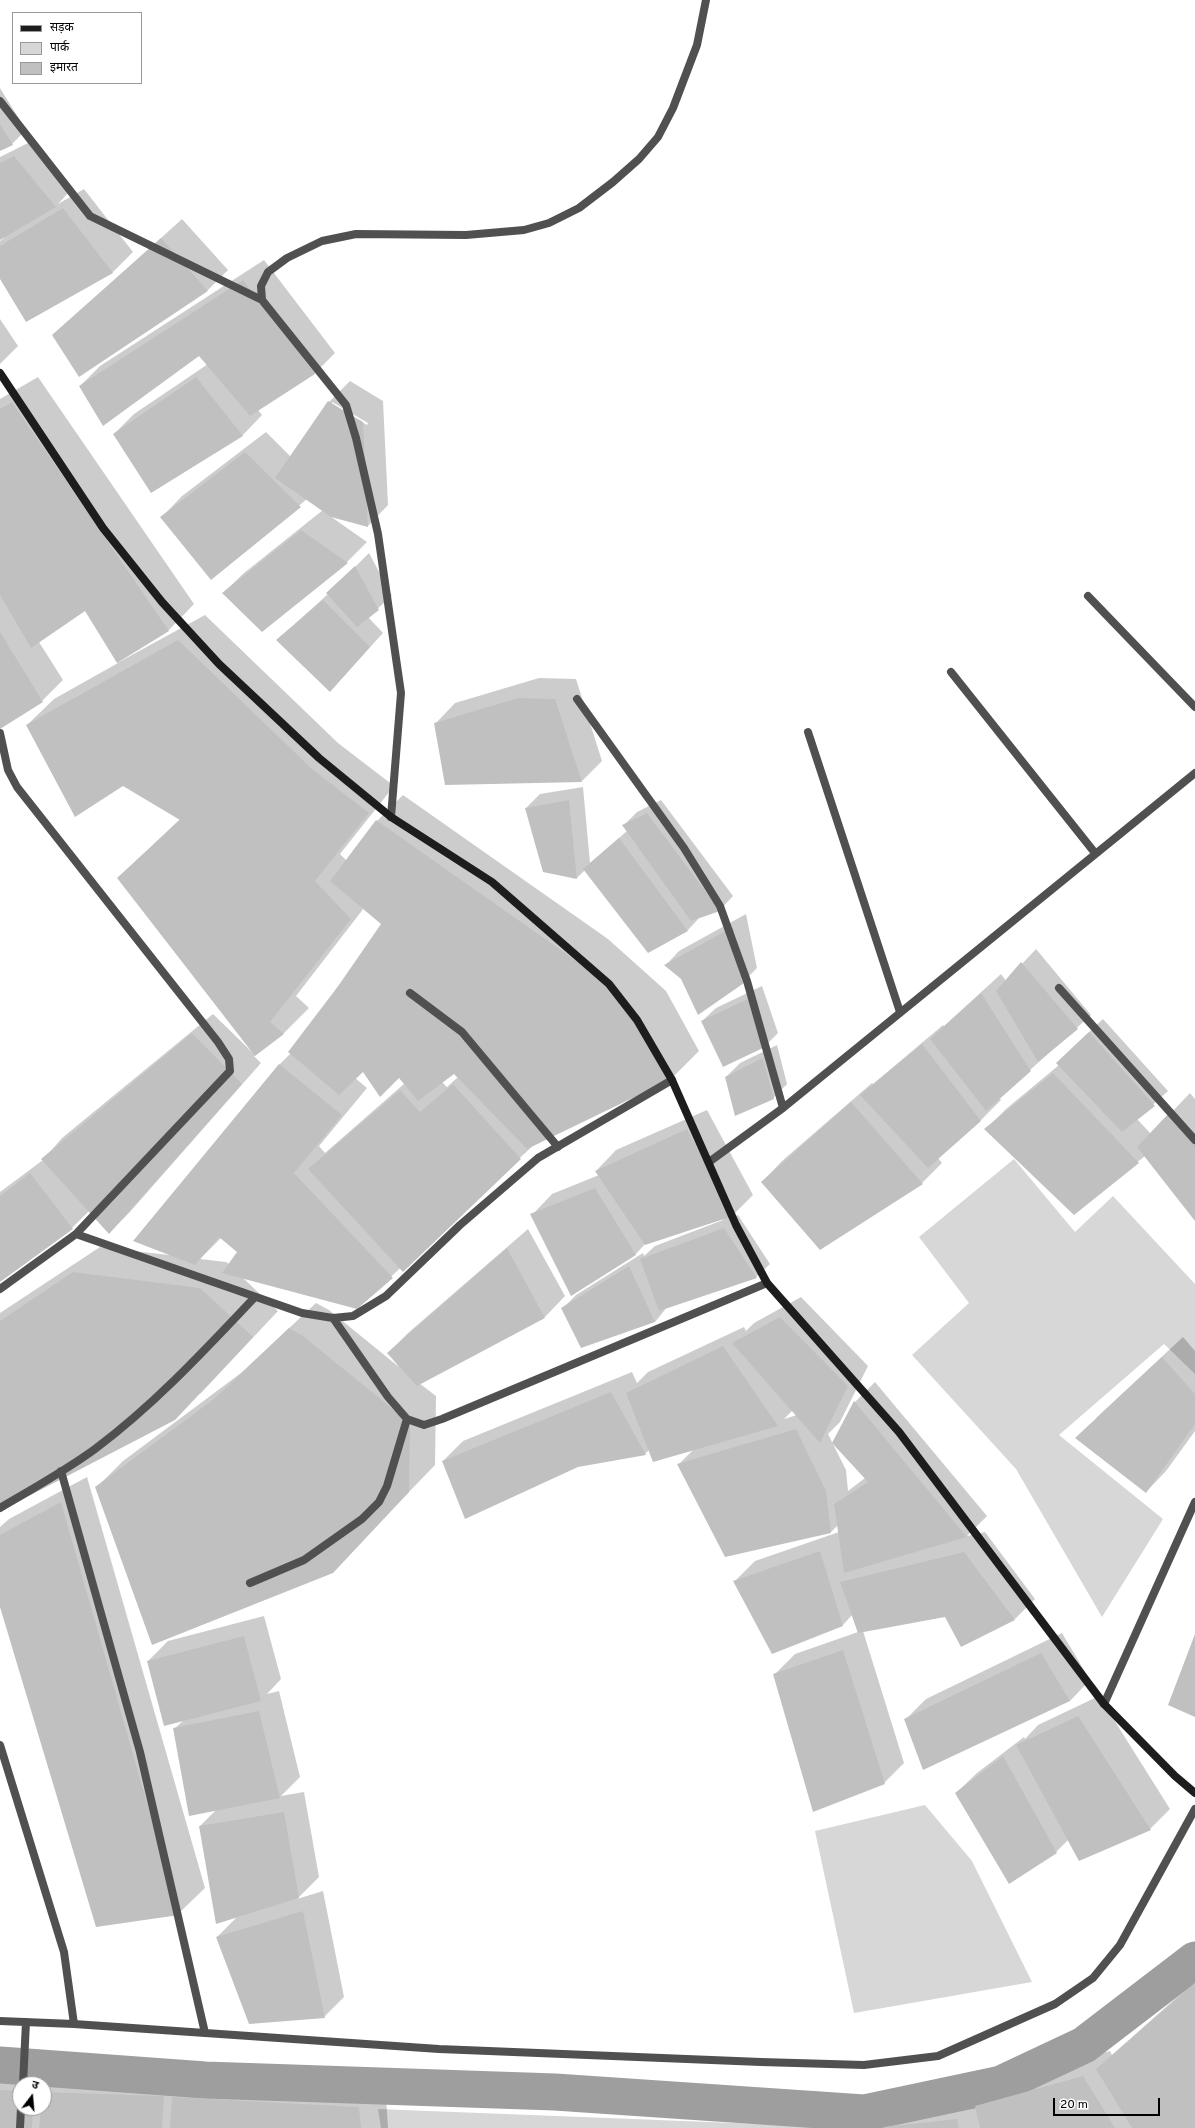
<!DOCTYPE html>
<meta charset="utf-8">
<style>
body{margin:0}
#map{position:relative;width:1195px;height:2128px;overflow:hidden;background:#fff;font-family:Overpass,"Noto Sans Devanagari",sans-serif}
canvas{display:block}
.legend{position:absolute;left:12px;top:12px;width:130px;height:72px;box-sizing:border-box;background:#fff;border:1px solid #999;margin:0;padding:5px 7px;list-style:none;font-size:12px;color:#000}
.legend li{display:flex;align-items:center;gap:8px;height:20px}
.legend b{width:20px;border:1px solid #999}
.north{position:absolute;left:12px;top:2076px;width:40px;height:40px;box-sizing:border-box;background:#fff;border:1px solid #999;border-radius:50%;rotate:16deg;font-size:11px;font-weight:700;line-height:16px;text-align:center;color:#000}
.north::after{content:'';display:block;margin:auto;width:14px;height:18px;background:#000;clip-path:polygon(50% 0,100% 100%,50% 72%,0 100%)}
.scale{position:absolute;left:1053px;top:2098px;width:107px;height:18px;box-sizing:border-box;border:2px solid #000;border-top:0;padding-left:5px;font-size:12px;line-height:14px;white-space:nowrap;color:#000;-webkit-text-stroke:3px #fff;paint-order:stroke}
</style>
<div id="map">
<canvas width="1195" height="2128"></canvas>
<ul class="legend">
<li><b style="height:5px;background:#1d1d1d"></b>सड़क</li>
<li><b style="height:11px;background:#d7d7d7"></b>पार्क</li>
<li><b style="height:11px;background:#c0c0c0"></b>इमारत</li>
</ul>
<div class="north">उ</div>
<div class="scale">20 m</div>
</div>
<script>
const c = document.querySelector('canvas').getContext('2d');
c.lineJoin = 'round';
function fillPath(path, color) {
  c.fillStyle = color;
  c.fill(path, 'evenodd');
}
function trace(path, color, width, dash) {
  c.strokeStyle = color;
  c.lineWidth = width;
  c.lineCap = dash ? 'butt' : 'round';
  c.setLineDash(dash || []);
  c.stroke(path);
}
const green = new Path2D(`
 M1014,1159L1075,1232L1113,1196L1195,1284V1374L1164,1344L1059,1435L1163,1519L1102,1617L1016,1469L912,1355L969,1303L919,1237Z
 M925,1805L972,1861L1032,1982L854,2013L815,1831Z
 M378,2109L811,2126L812,2128H381Z`);
const shadow = new Path2D(`
 M0,88L26,130L12,144L0,150Z
 M28,143L69,192L58,204L84,189L133,252L113,272L27,321L0,277V241L5,237L0,239V157Z
 M182,219L228,270L208,290L79,376L53,336Z
 M264,260L335,353L315,373L258,410L262,415L242,436L114,434L134,414L208,364L200,355L80,386L100,366Z
 M0,319L18,346L0,364Z
 M38,377L194,604L168,631L118,661L119,662L205,615L338,743L394,786L340,854L347,861L377,821L403,795L608,939L666,991L699,1051L673,1077L536,1143L357,1308L243,1278L278,1311L201,1393L0,1510V1313L100,1247L169,1255L280,1064L291,1053L382,924L364,908L296,996L309,1008L283,1034L254,1056L261,1063L129,1213L109,1233L89,1211L72,1228L0,1281V1192L43,1160L62,1138L213,1014L253,1053L118,878L180,819L27,725L54,699L118,663L86,610L39,642L63,680L42,701L0,728V399ZM363,1071L399,1077L405,1083L325,1153L319,1146L367,1088L355,1078ZM454,1073L458,1077L447,1087L442,1082ZM221,1238L238,1252L229,1264L226,1262L200,1259Z
 M350,381L383,401L388,505L368,526L330,516L367,542L347,562L262,630L223,593L244,573L323,510L307,499L211,578L162,517L182,496L266,432L291,457L329,402ZM332,402L368,423L367,425L332,404Z
 M369,553L392,596L368,617L383,633L343,677L277,640L328,594Z
 M539,678L576,679L602,761L582,781L435,724L455,703Z
 M583,787L590,863L627,831L623,826L637,812L661,800L733,896L720,910L701,916L688,930L648,952L585,870L577,878L526,808L540,794Z
 M746,914L757,968L743,982L682,978L666,965L679,951Z
 M1036,949L1091,1015L999,1098L1001,1100L980,1121L938,1158L942,1163L922,1183L762,1182L782,1161L872,1083L873,1084L943,1025L944,1026L1001,974L1006,981Z
 M762,986L778,1033L764,1047L702,1021L716,1008Z
 M1103,1019L1168,1091L1137,1119L1151,1134L1190,1093L1195,1099V1219L1145,1156L1074,1213L986,1129L1006,1109L1059,1065L1071,1049Z
 M777,1045L787,1084L773,1098L726,1077L740,1063Z
 M707,1110L753,1195L730,1218L738,1215L770,1264L756,1277L668,1306L655,1322L562,1309L576,1295L643,1253L644,1256L655,1246L723,1220V1219L645,1244L636,1254L571,1295L532,1215L552,1194L599,1175L596,1171L616,1150Z
 M528,1229L565,1296L545,1317L419,1383L436,1396L435,1465L355,1548L96,1488L123,1461L241,1373L316,1303L329,1310L399,1367L388,1353L408,1333Z
 M801,1297L868,1366L840,1422L828,1434L846,1470L848,1491L865,1478L834,1443L855,1402L875,1382L987,1516L967,1536L985,1532L1035,1599L1015,1619L961,1645L946,1616L863,1631L904,1763L884,1783L774,1675L795,1654L858,1632L852,1615L843,1625L735,1581L755,1561L839,1532L838,1525L831,1532L679,1464L694,1449L649,1450L645,1454L443,1461L463,1441L632,1372L637,1383L648,1372L744,1327L746,1331L754,1323ZM793,1410L797,1415L784,1419Z
 M1183,1337L1195,1351V1431L1166,1471L1146,1492L1096,1418Z
 M87,1477L205,1888L178,1914L0,1604V1527L9,1519Z
 M264,1616L281,1679L267,1694L279,1691L300,1777L281,1796L304,1792L319,1877L297,1899L323,1891L344,1997L324,2017L217,1937L238,1916L200,1826L217,1809L174,1729L184,1720L148,1661L168,1641Z
 M1062,1633L1090,1680L1070,1701L905,1720L926,1699Z
 M1099,1696L1170,1809L1150,1829L1079,1860L1068,1840L1056,1852L956,1793L977,1773L1024,1737L1025,1739L1038,1725Z
 M1195,1981V2128H837L859,2107L983,2093L984,2098L1002,2080L1110,2051L1112,2055Z
 M0,2069L54,2071V2083L64,2072L183,2076V2087L199,2071L385,2081L388,2128H0ZM20,2084H44V2108H20Z`);
const canal = new Path2D(`
 M0,2065L205,2080L555,2092L864,2113L1001,2084L1084,2045L1195,1960`);
const building = new Path2D(`
 M0,124L13,145L0,151Z
 M14,156L56,207L0,240V163Z
 M63,208L113,273L26,322L0,279V246Z
 M161,238L208,291L79,377L52,335Z
 M243,280L315,374L250,416L199,356L103,426L79,386Z
 M196,377L243,436L151,493L113,434Z
 M328,401L363,422L368,527L331,517L275,478Z
 M12,402L169,631L117,663L85,611L31,648L0,595V409Z
 M245,452L301,507L211,580L160,517Z
 M301,530L348,563L262,632L222,593Z
 M355,566L379,610L357,627L326,593Z
 M323,600L370,647L330,692L276,640Z
 M0,632L43,702L0,729Z
 M178,640L312,769L369,813L315,881L351,919L270,1022L284,1034L255,1056L117,878L180,820L123,786L75,817L26,725Z
 M518,698L555,699L582,782L445,785L434,723Z
 M569,800L577,879L543,872L525,808Z
 M647,813L720,911L691,921L622,825Z
 M376,820L582,965L640,1017L674,1078L527,1149L454,1074L418,1101L399,1078L380,1097L363,1072L339,1095L288,1052L339,985L381,924L330,881Z
 M619,838L688,931L648,953L583,869Z
 M733,927L744,983L698,1015L681,979L664,965Z
 M1021,962L1078,1029L1038,1062L996,991Z
 M981,993L1031,1071L986,1111L930,1039Z
 M748,999L765,1047L723,1067L701,1021Z
 M1089,1032L1155,1106L1122,1132L1056,1063Z
 M192,1033L242,1084L109,1234L41,1159Z
 M922,1044L981,1121L928,1168L860,1095Z
 M763,1058L774,1099L735,1116L725,1077Z
 M279,1064L342,1115L294,1173L393,1278L357,1309L222,1273L237,1252L219,1237L195,1265L133,1241Z
 M1053,1073L1139,1163L1074,1215L984,1129Z
 M453,1084L521,1159L403,1272L308,1169L400,1090L420,1112Z
 M851,1102L923,1184L820,1250L761,1182Z
 M1169,1113L1195,1141V1221L1137,1147Z
 M687,1129L733,1216L645,1245L595,1171Z
 M30,1173L73,1229L0,1282V1196Z
 M595,1188L636,1255L571,1296L530,1214Z
 M724,1228L757,1278L659,1311L640,1259Z
 M507,1248L545,1318L417,1386L387,1353Z
 M629,1266L655,1322L581,1348L561,1308Z
 M73,1272L200,1288L253,1337L175,1420L0,1511V1321Z
 M780,1317L848,1386L820,1443L732,1343Z
 M289,1328L303,1336L410,1423L409,1492L333,1573L152,1645L95,1487L214,1399Z
 M723,1346L778,1426L653,1462L626,1393Z
 M1162,1357L1195,1394V1424L1146,1493L1075,1438Z
 M611,1392L646,1455L578,1467L465,1519L442,1461Z
 M854,1401L967,1537L844,1573L834,1504L868,1482L832,1443Z
 M796,1429L826,1491L831,1533L725,1557L677,1464Z
 M61,1502L179,1915L96,1927L0,1607V1535Z
 M820,1551L843,1626L772,1654L733,1581Z
 M964,1552L1015,1620L961,1647L945,1617L858,1633L840,1582Z
 M1195,1634V1717L1168,1705Z
 M244,1636L261,1701L164,1726L147,1661Z
 M843,1650L885,1784L813,1812L773,1674Z
 M1041,1653L1070,1701L923,1770L904,1719Z
 M259,1711L280,1798L189,1816L173,1728Z
 M1078,1716L1151,1830L1079,1861L1016,1745Z
 M1003,1756L1057,1853L1009,1884L955,1793Z
 M284,1812L299,1898L216,1924L199,1826Z
 M303,1911L325,2018L249,2024L216,1937Z
 M1195,1983V2128H1132L1096,2069Z
 M1083,2076L1115,2128H980L975,2106Z
 M0,2090L20,2091V2108H33L32,2128H0Z
 M44,2092L164,2096L162,2128H39L41,2108H44Z
 M172,2097L359,2107L361,2128H170Z
 M957,2119L959,2128H884L883,2127Z`);
const street = new Path2D(`
 M0,101L90,216L262,300
 M1088,596L1195,707
 M951,672L1095,853
 M577,699L684,848L720,906L747,981L783,1108L709,1162
 M808,732L900,1012
 M0,733L8,770L17,787L218,1042L229,1059L230,1071L76,1234L0,1289
 M391,817L401,693L378,534L356,438L346,405L262,300L261,286L268,272L287,258L322,241L356,234L466,235L524,230L549,223L579,208L613,182L639,159L658,137L673,108L697,45L706,0
 M1059,988L1195,1140
 M410,993L462,1032L558,1147
 M783,1108L1195,773
 M76,1234L302,1313L333,1318L353,1316L386,1296L460,1225L538,1158L672,1080
 M333,1318L388,1397L407,1419L424,1425L442,1419L767,1283
 M61,1471L140,1752L205,2033
 M0,1508C32,1489 65,1471 95,1449C154,1405 205,1350 255,1297
 M250,1583L304,1560L362,1519L379,1502L387,1486L407,1419
 M1104,1704L1195,1502
 M0,1745L64,1952L74,2024
 M0,2021L74,2024L439,2049L761,2062L864,2065L938,2056L1055,2004L1093,1978L1120,1945L1195,1809
 M23,2084L26,2022
 M20,2128L21,2108`);
const secondary = new Path2D(`
 M0,373L103,528L162,602L219,664L319,758L391,817L492,882L609,984L637,1020L672,1080L736,1225L767,1283L899,1432L1104,1704L1175,1776L1195,1793`);
fillPath(green, '#d7d7d7');
fillPath(shadow, '#0003');
trace(canal, '#9e9e9e', 37);
fillPath(building, '#c0c0c0');
trace(street, '#505050', 8);
trace(secondary, '#1d1d1d', 8);
</script>
